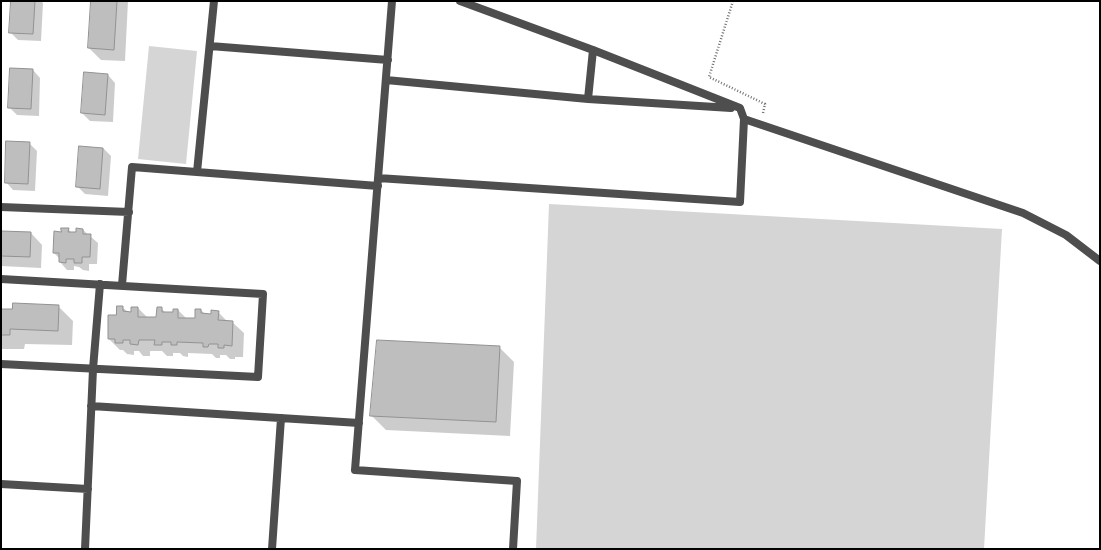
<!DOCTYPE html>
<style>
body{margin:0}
#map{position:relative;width:1101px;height:550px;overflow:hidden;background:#fff;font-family:"Open Sans",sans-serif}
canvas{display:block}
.frame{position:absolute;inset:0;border:2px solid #000;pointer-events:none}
</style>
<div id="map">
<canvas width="1101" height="550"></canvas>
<div class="frame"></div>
</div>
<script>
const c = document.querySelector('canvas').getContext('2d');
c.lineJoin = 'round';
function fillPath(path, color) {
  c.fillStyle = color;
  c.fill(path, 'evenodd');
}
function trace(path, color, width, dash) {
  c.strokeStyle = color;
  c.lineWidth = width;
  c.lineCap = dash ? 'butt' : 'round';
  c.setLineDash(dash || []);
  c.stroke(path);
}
const green = new Path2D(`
 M149,46L197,51L186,164L138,159Z
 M549,204L1002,229L984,549H536Z`);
const shadow = new Path2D(`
 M12,1H41L43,3L41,41L18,40L10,32Z
 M92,1H128L125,61L101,60L89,48Z
 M33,70L40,78L39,116L17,115L9,107Z
 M108,75L115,83L113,122L90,121L82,113Z
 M29,143L37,151L35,191L13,190L6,182Z
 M103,148L111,156L108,196L85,194L77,186Z
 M68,229L72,233H77L83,230L98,243L97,264H89V271L83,270L79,267L74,266V270H67L60,262V259L54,253L62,233Z
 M1,232L31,233L42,245L41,268L1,266Z
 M58,306L73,321L72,345L25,344L24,349H1V310H13Z
 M122,307L128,312L132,313L138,308L148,318H157L161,308L166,313H174L178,310L187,319L196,320V310H201L205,314L212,315L218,312L228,322H232L244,333L243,357H235V359H230L226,355H220V358H216L212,354L188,353V357L183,356L180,353H173V356H167L162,351H150V356H143L139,351H134V355L127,354L123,350H120L109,339Z
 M499,347L514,362L510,436L386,430L371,415Z`);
const building = new Path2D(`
 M11,1H35L33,34L9,33Z
 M91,1H117L114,50L88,48Z
 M10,68L33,69L31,109L8,108Z
 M84,72L108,74L105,115L81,113Z
 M6,141L30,142L28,184L5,183Z
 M79,146L103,148L100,189L76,187Z
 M61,228H69L68,232H76V228L83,229V234H91L90,257H82V263H74V259H66V263L59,262V253H53L54,231L61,232Z
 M1,231L31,232L30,257L1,256Z
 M13,303L59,305L58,331L10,329V335H1V309H12Z
 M117,306H123V311L131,312V307H138V317H156L157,307H162V312H173V309H178V318H195V309H201V313L211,314V310L219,311L218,320L233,321L232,346L224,345V348H218V344H209L208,347H203V343L177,342V345H171V342H162V345H154L155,340H139L138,345L130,344V340H123V343H115V339H108V315H116Z
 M377,340L500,346L496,422L370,416Z`);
const path = new Path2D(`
 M733,1L709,77L765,104L763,113`);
const street = new Path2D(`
 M392,1L355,470L517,481L513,549
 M460,1L593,50L740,108L744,119L1023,213L1066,235L1100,261
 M210,46L388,60
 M386,80L588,99L731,108
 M588,99L593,50
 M197,172L214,1
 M378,178L740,202L744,119
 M1,207L129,212
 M1,279L263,294L258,377L1,364
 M122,285L132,167L378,186
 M91,406L359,423
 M1,484L88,489
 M85,549L93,369L100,284
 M272,549L281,418`);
fillPath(green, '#d5d5d5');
fillPath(shadow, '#0003');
fillPath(building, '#bebebe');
trace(building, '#929292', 1);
trace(path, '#707070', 2.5, [1, 2]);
trace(street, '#4e4e4e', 8);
</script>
